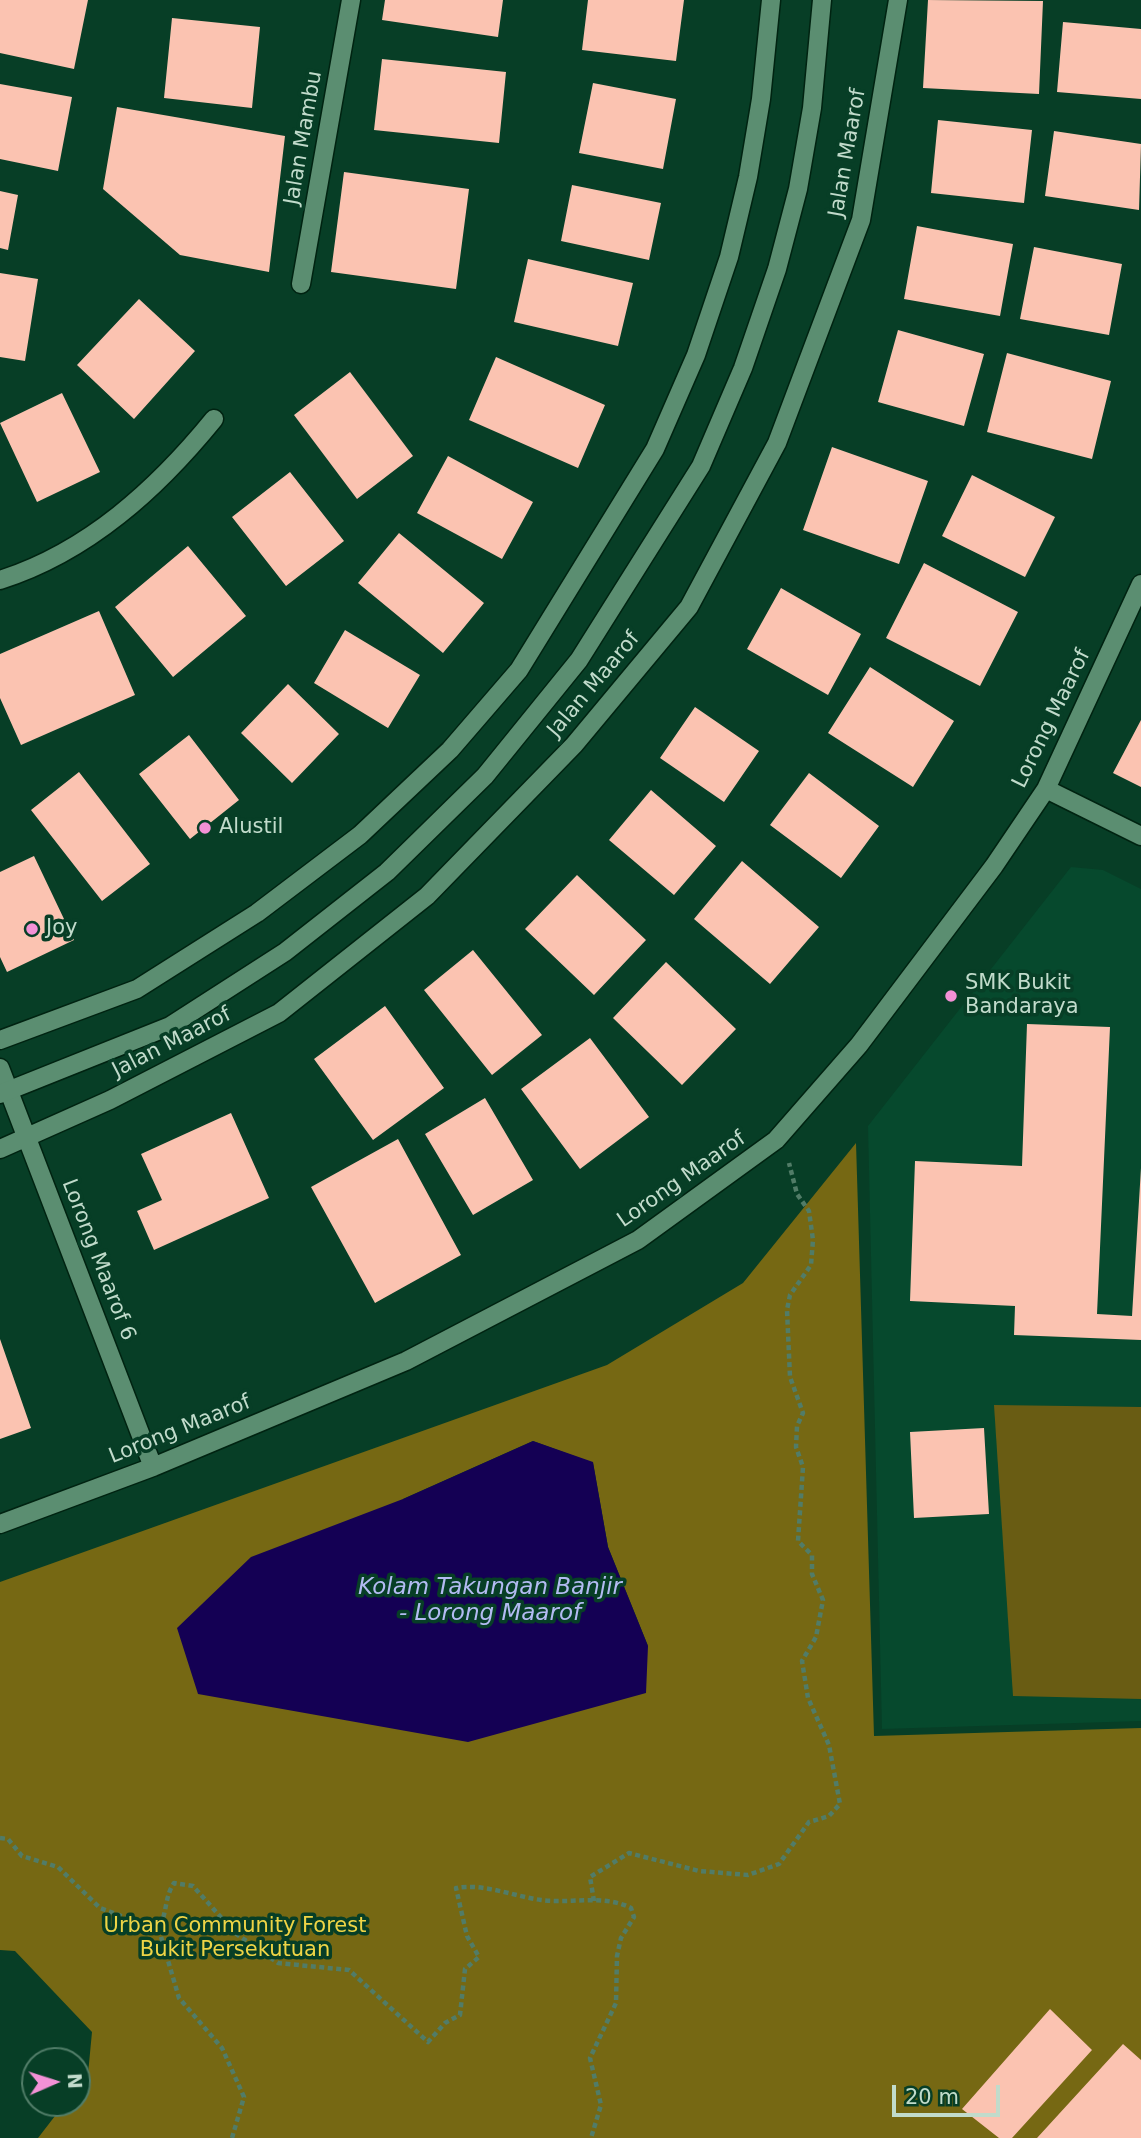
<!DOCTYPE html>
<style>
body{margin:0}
#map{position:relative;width:1141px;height:2138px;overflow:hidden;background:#073e26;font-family:"DejaVu Sans",sans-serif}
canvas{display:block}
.north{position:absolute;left:21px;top:2047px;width:70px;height:70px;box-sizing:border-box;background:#073e26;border:2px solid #517d68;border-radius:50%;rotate:87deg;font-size:19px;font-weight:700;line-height:28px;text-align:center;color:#c1dbcb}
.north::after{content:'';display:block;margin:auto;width:24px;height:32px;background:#f391d6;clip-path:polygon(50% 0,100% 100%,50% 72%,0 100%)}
.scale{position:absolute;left:892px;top:2085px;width:108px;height:32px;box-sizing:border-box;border:4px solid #c1dbcb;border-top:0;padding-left:9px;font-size:21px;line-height:24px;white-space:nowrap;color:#c1dbcb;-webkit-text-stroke:5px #073e26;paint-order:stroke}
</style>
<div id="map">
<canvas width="1141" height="2138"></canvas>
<div class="north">N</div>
<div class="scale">20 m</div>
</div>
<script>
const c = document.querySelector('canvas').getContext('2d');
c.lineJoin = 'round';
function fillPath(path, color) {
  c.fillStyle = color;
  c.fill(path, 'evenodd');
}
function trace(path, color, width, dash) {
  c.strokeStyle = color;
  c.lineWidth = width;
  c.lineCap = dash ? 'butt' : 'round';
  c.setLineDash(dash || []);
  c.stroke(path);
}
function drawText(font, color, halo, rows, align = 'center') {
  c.font = font + ' "DejaVu Sans",sans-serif';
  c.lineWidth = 7;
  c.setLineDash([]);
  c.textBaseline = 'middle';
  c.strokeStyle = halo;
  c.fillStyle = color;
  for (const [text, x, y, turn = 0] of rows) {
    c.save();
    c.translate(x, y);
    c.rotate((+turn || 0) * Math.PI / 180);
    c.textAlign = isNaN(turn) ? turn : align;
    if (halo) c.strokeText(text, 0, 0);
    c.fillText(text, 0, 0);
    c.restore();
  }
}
const built = new Path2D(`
 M1071,867L1103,870L1141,889V1721L882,1729L868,1126Z`);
const green = new Path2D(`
 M994,1405L1141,1407V1699L1013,1696Z`);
const forest = new Path2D(`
 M856,1143L874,1736L1141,1728V2138H38L65,2103H77V2088L88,2074L92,2032L15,1951L0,1950V1582L607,1365L743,1283ZM533,1441L593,1463L608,1547L648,1646L403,1499Z`);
const water = new Path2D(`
 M533,1441L593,1462L608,1547L648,1646L646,1693L468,1742L198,1694L177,1628L251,1557L403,1499Z`);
const building = new Path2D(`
 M0,0H88L74,69L0,53Z
 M385,0H503L498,37L382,20Z
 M588,0H684L676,61L582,50Z
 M928,0L1043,1L1039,94L923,88Z
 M172,18L260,27L252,108L164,98Z
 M1063,22L1141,29V99L1057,92Z
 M382,59L506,72L499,143L374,130Z
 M593,83L676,99L663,169L579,153Z
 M0,84L72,97L58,171L0,159Z
 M117,107L285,136L269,272L180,255L103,189Z
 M938,120L1032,130L1024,203L931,193Z
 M1054,131L1141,144L1139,210L1045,196Z
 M344,172L469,189L456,289L331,272Z
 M572,185L661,203L649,260L561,241Z
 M0,191L18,195L8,250L0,248Z
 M917,226L1013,244L1000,316L904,299Z
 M1034,247L1122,264L1109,335L1020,319Z
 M528,259L633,283L618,346L514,322Z
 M0,273L38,279L25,361L0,357Z
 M139,299L195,351L134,419L77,365Z
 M898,330L984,354L964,426L878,402Z
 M1007,353L1111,381L1092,459L987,432Z
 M496,357L605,405L578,468L469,420Z
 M350,372L413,456L357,499L294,415Z
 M62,393L100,472L37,502L0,423Z
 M832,447L928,481L899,564L803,530Z
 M448,456L533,502L502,559L417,513Z
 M290,472L344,541L286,586L232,517Z
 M972,475L1055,517L1025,577L942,536Z
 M399,533L484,603L443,653L358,583Z
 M188,546L246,616L173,677L115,607Z
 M924,563L1018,612L980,686L886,638Z
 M781,588L861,634L828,695L747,649Z
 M99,611L135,695L21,745L0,698V654Z
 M345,630L420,675L388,728L314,683Z
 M870,667L954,721L913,787L828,733Z
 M288,684L339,734L292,783L241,733Z
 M695,707L759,751L724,802L660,758Z
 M1141,720V787L1113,773Z
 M189,735L239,800L190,839L139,774Z
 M79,772L150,864L102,901L31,810Z
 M809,773L879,826L841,878L770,825Z
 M651,790L716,846L674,895L609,840Z
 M34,856L74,940L7,972L0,957V872Z
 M742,861L819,927L770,984L694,919Z
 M577,875L646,940L594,995L525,929Z
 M473,950L542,1035L492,1075L424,990Z
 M666,962L736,1029L682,1085L613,1018Z
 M385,1006L444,1088L373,1140L314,1059Z
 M1027,1024L1110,1027L1097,1314L1132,1316L1141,1168V1340L1014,1335L1015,1306L910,1301L915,1161L1022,1166Z
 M590,1038L649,1117L580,1169L521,1089Z
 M485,1098L533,1180L473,1215L425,1134Z
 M231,1113L269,1198L154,1250L137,1211L162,1200L141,1154Z
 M398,1139L461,1255L375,1303L311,1187Z
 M0,1339L31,1428L0,1439Z
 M984,1428L989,1514L914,1518L910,1432Z
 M1050,2009L1092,2050L1012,2138H999L962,2109Z
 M1123,2044L1141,2060V2138H1037Z`);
const path = new Path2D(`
 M0,1838L8,1839L22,1856L58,1867L100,1908L159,1930
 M594,1901L590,1877L629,1853L699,1871L748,1875L779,1864L809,1822L829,1816L840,1804L829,1745L808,1698L802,1661L816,1637L823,1600L812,1574V1555L798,1541L803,1467L796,1447L797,1426L803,1413L790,1377L787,1310L790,1295L811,1265L813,1240L809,1211L797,1194L789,1163
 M232,2138L244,2097L222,2048L179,1998L159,1930C167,1912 165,1896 174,1883L193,1886L235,1933L278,1963L349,1970L428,2042L445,2023L460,2015L465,1969L479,1957L467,1936L456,1888C483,1883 513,1896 541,1900C571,1904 604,1894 631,1908L634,1917L621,1938L617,1956L616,2003L590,2058L601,2105L591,2138`);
const minor = new Path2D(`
 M301,284L351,0
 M0,580C88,552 157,489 214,419
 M1046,789L1141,836
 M0,1068L153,1467
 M0,1149L110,1100L279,1013L427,896L574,745L689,607L777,443L861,220L898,0
 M0,1524L153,1467L406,1361L638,1240L776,1140L859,1045L994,866L1046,789L1141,584`);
const secondary = new Path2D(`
 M0,1040L137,989L257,913L360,835L450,750L519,670L655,449L696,355L729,257L748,177L761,99L771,0
 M0,1094L170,1026L285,952L387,872L485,776L579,660L701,466L743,368L777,269L798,189L812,108L822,0`);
const markers = [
 [205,828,7,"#f391d6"],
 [32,929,7,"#f391d6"],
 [951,996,7,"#f391d6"]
];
const streetNames = [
 ["Jalan Mambu",304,138,-80],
 ["Jalan Maarof",848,153,-80],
 ["Jalan Maarof",594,685,-50],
 ["Lorong Maarof",1052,719,-64],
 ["Jalan Maarof",172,1043,-27],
 ["Lorong Maarof",682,1180,-35],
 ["Lorong Maarof 6",98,1260,69],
 ["Lorong Maarof",180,1430,-22]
];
const poiNames = [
 ["Alustil",219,828],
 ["Joy",46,929],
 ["SMK Bukit",965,984],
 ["Bandaraya",965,1008]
];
const parkNames = [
 ["Urban Community Forest",235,1927],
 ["Bukit Persekutuan",235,1951]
];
const waterNames = [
 ["Kolam Takungan Banjir",490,1588],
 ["- Lorong Maarof",490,1614]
];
fillPath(built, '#06492d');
fillPath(green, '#695c13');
fillPath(forest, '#766813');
fillPath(water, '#140054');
fillPath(building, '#fbc3b1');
trace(minor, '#002311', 21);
trace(secondary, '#002311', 21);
trace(path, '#517c67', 4.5, [5, 3.5]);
trace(minor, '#5b8e71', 18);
trace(secondary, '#5b8e71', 18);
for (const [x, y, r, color] of markers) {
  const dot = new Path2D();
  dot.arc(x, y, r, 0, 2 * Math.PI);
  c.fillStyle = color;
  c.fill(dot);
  trace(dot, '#073e26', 2.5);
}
drawText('21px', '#c1dbcb', '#073e26', streetNames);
drawText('21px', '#c1dbcb', '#073e26', poiNames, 'left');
drawText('21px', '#eed446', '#073e26', parkNames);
drawText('italic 23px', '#b3bbf2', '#073e26', waterNames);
</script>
